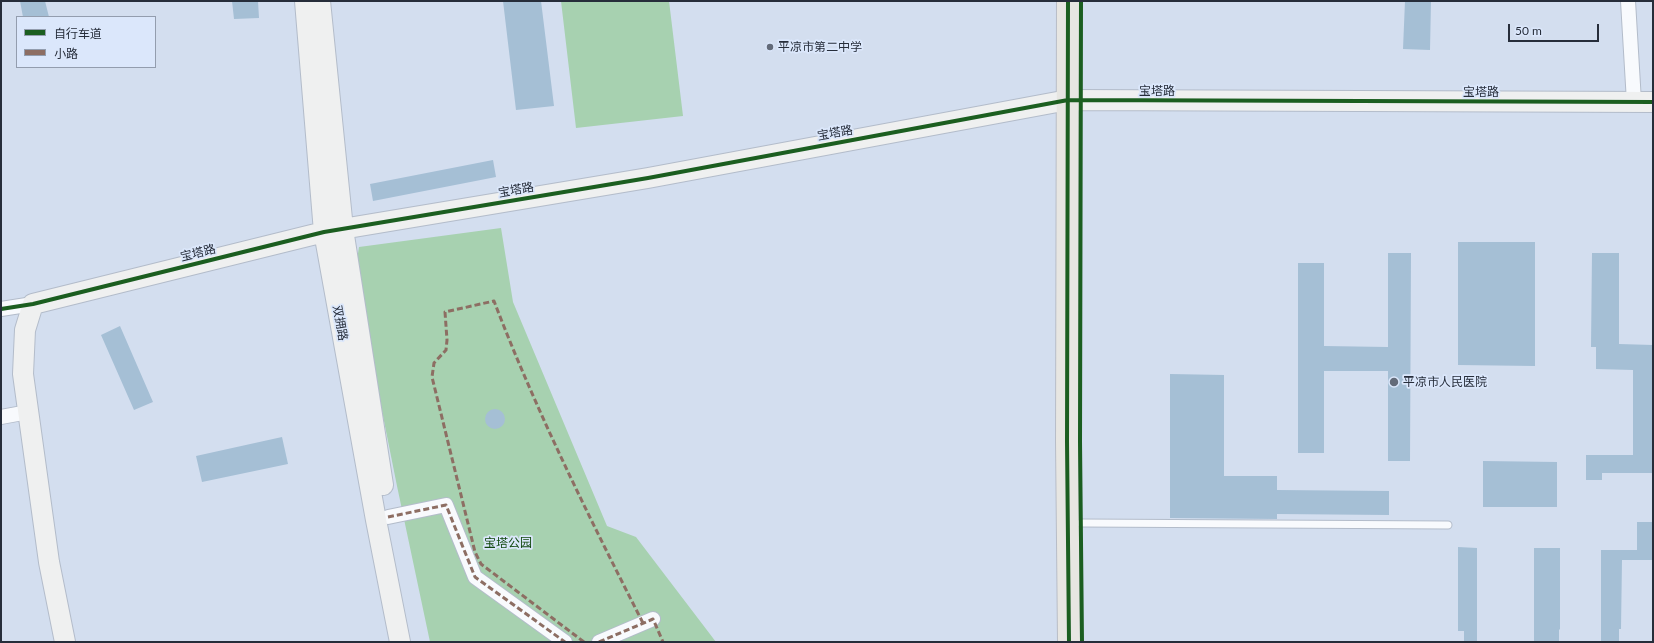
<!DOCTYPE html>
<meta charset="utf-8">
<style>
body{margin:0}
#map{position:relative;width:1654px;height:643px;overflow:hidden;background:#d3deef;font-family:Lato,"Noto Sans SC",sans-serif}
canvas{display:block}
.frame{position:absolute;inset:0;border:2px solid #262d3a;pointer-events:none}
.legend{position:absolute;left:16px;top:16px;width:140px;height:52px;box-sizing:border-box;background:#dbe7fb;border:1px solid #939dae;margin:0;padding:5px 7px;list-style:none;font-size:12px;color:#262d3a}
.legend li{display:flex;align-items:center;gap:8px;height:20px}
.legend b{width:20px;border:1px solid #939dae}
.scale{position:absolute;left:1508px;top:24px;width:91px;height:18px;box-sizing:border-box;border:2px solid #262d3a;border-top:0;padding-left:5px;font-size:12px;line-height:14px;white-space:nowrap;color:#262d3a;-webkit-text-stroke:3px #dbe7fb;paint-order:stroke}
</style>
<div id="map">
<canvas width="1654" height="643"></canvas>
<div class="frame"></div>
<ul class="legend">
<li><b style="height:5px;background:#1b5e20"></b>自行车道</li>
<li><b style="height:5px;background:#8d6e63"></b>小路</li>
</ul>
<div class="scale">50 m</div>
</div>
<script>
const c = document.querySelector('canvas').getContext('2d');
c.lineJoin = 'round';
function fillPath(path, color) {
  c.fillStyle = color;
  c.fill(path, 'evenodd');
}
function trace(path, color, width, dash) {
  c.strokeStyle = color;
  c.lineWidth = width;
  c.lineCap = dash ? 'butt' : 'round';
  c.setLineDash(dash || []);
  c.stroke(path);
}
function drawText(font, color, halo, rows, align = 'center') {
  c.font = font + ' Lato,"Noto Sans SC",sans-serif';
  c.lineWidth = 3.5;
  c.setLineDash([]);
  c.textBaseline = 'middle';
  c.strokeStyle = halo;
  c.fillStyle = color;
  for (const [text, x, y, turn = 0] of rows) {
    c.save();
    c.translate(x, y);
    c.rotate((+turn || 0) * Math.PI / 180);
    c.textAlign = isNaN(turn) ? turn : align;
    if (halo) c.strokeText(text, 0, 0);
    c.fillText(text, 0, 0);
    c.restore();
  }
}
const green = new Path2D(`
 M561,1H669L683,116L576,128Z
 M501,228L513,302L607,526L636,537L716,642H430L397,486L361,306L356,266L359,247Z`);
const building = new Path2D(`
 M20,1H45L49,17H23Z
 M232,1H258L259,18L234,19Z
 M503,1H541L554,106L516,110Z
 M1405,1H1431L1430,50L1403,49Z
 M493,160L496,177L373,201L370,184Z
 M1458,242H1535V366L1458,365Z
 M1388,253H1411L1410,461H1388V371H1324V453H1298V263H1324V346L1388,347Z
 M1592,253H1619V344L1653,345V473H1602V480H1586V455H1633V370L1596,369V347H1591Z
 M120,326L153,402L134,410L101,335Z
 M1170,374L1224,375V476H1277V490L1389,491V515L1277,514V519L1170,518Z
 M485 419a10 10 0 1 1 20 0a10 10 0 1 1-20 0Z
 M282,437L288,464L202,482L196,456Z
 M1483,461L1557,462V507H1483Z
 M1637,522H1653V560H1622L1621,629H1619V642H1601V550H1637Z
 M1458,547L1477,548V642H1464V631H1458Z
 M1534,548H1560V630L1559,629V642H1534Z`);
const lane = new Path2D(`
 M1081,523L1448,525`);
const street = new Path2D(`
 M1628,1L1634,102
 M1,309L33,304
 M1,417L28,412
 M388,517L446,505L475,577L565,642
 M599,642L653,619`);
const secondary = new Path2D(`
 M305,1L324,232L376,520L400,642
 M320,1L343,229L383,485
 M65,642L49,562L23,374L25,330L33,304L324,232L648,178L1068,100L1653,102`);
const primary = new Path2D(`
 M1068,1L1067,441L1069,642`);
const quiet = new Path2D(`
 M388,517L446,505L475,577L565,642
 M584,642L481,564L475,552L432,377L434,363L446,350L447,340L445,312L494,301C536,411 590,519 643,623
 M599,642L653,619L663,642`);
const cycleway = new Path2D(`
 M1068,1L1067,441L1069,642
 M1081,1L1080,441L1082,642
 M1,309L33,304L324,232L648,178L1068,100L1653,102`);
const markers = [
 [770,47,4,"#636b79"],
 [1394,382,5,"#636b79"]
];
const poiNames = [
 ["平凉市第二中学",778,47],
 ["平凉市人民医院",1403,382]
];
const streetNames = [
 ["宝塔路",1157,91],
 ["宝塔路",1481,92],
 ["宝塔路",835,133,-10],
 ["宝塔路",516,190,-10],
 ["宝塔路",198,253,-14],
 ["双拥路",340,323,80]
];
const parkNames = [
 ["宝塔公园",508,543]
];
fillPath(green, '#a7d1b0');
fillPath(building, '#a5bfd5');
trace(lane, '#b3bcca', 9);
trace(street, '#b3bcca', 16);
trace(secondary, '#b3bcca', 22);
trace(primary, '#b8bdc7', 24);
trace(lane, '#f8fafd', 7);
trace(street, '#f8fafd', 14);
trace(secondary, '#eff0f0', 20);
trace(primary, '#e7e6e2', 22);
trace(quiet, '#8d6e63', 3, [6, 3]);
trace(cycleway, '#1b5e20', 4);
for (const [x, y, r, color] of markers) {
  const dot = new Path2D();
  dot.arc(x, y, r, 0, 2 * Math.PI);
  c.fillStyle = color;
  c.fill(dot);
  trace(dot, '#dbe7fb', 1.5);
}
drawText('12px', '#262d3a', '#dbe7fb', poiNames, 'left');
drawText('12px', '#262d3a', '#dbe7fb', streetNames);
drawText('12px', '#10480d', '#dbe7fb', parkNames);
</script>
